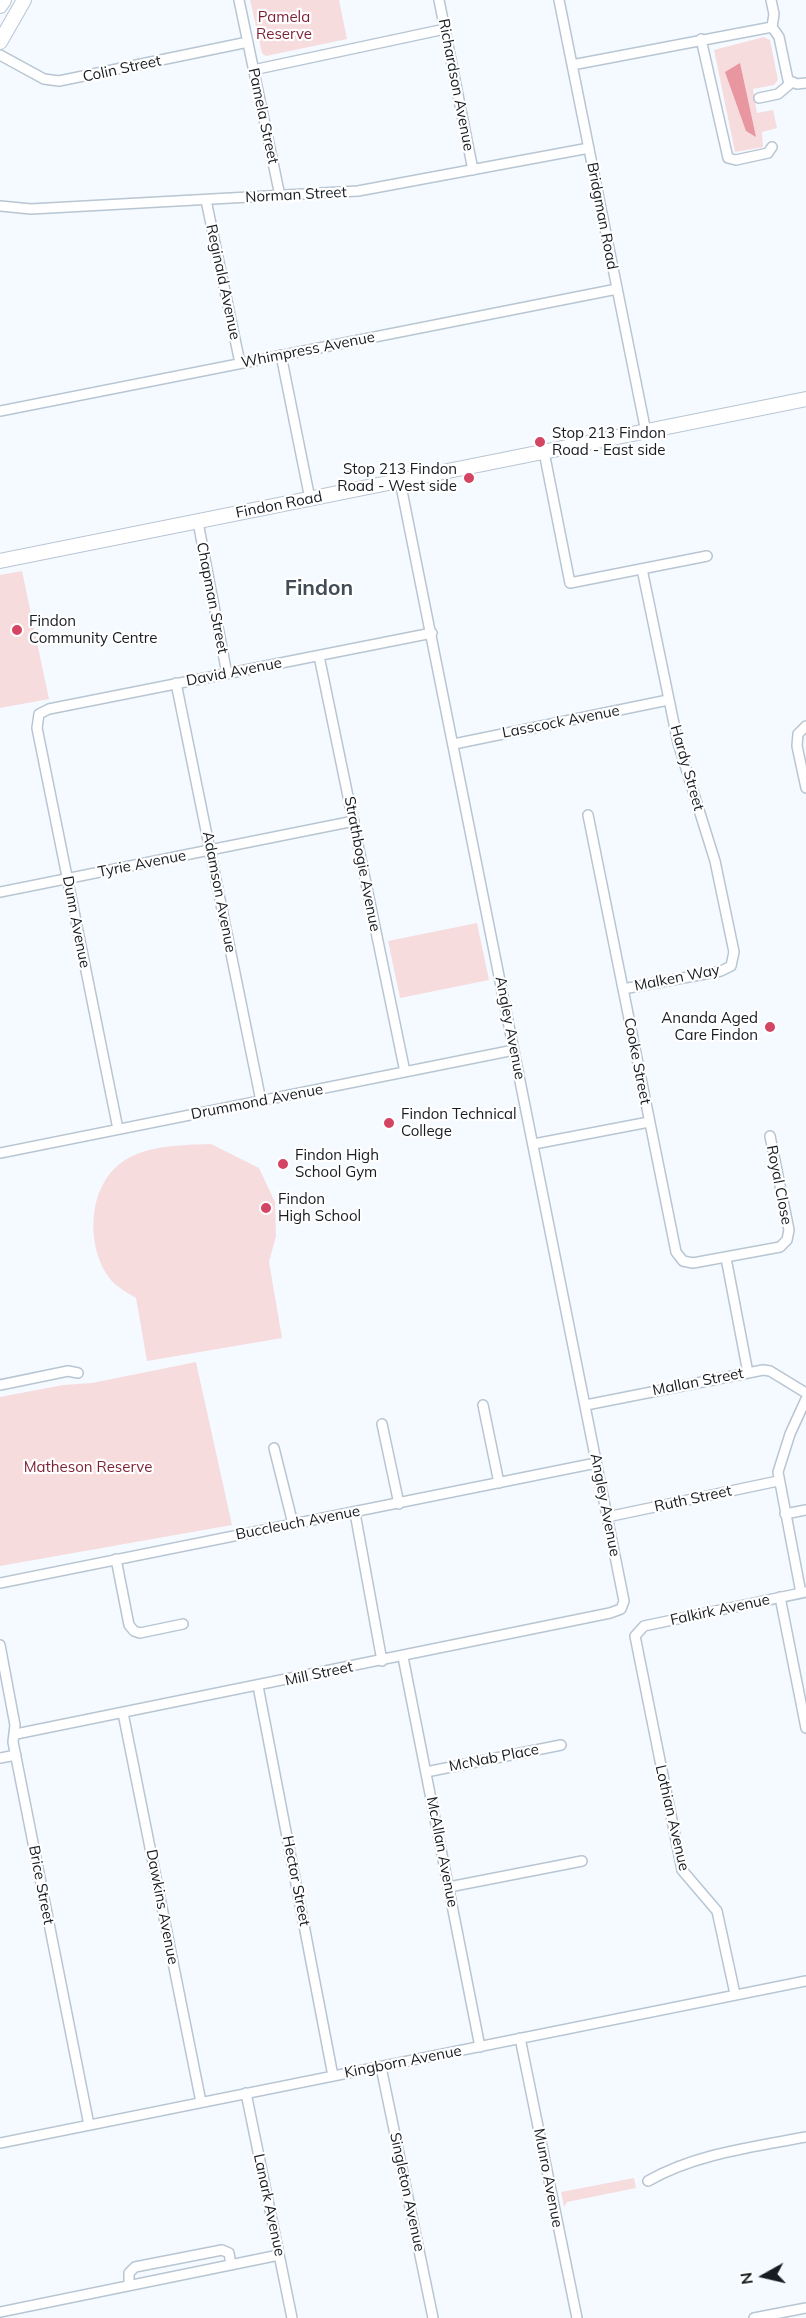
<!DOCTYPE html>
<style>
body{margin:0}
#map{position:relative;width:806px;height:2318px;overflow:hidden;background:#f4faff;font-family:Mulish,sans-serif}
canvas{display:block}
.north{position:absolute;left:734px;top:2246px;width:60px;height:60px;-webkit-text-stroke:4px #fff;paint-order:stroke;rotate:262deg;font-size:16px;font-weight:700;line-height:24px;text-align:center;color:#171c21}
.north::after{content:'';display:block;margin:auto;width:21px;height:27px;background:#171c21;clip-path:polygon(50% 0,100% 100%,50% 72%,0 100%)}
</style>
<div id="map">
<canvas width="806" height="2318"></canvas>
<div class="north">N</div>
</div>
<script>
const c = document.querySelector('canvas').getContext('2d');
c.lineJoin = 'round';
function fillPath(path, color) {
  c.fillStyle = color;
  c.fill(path, 'evenodd');
}
function trace(path, color, width, dash) {
  c.strokeStyle = color;
  c.lineWidth = width;
  c.lineCap = dash ? 'butt' : 'round';
  c.setLineDash(dash || []);
  c.stroke(path);
}
function drawText(font, color, halo, rows, align = 'center') {
  c.font = font + ' Mulish,sans-serif';
  c.lineWidth = 4.5;
  c.setLineDash([]);
  c.textBaseline = 'middle';
  c.strokeStyle = halo;
  c.fillStyle = color;
  for (const [text, x, y, turn = 0] of rows) {
    c.save();
    c.translate(x, y);
    c.rotate((+turn || 0) * Math.PI / 180);
    c.textAlign = isNaN(turn) ? turn : align;
    if (halo) c.strokeText(text, 0, 0);
    c.fillText(text, 0, 0);
    c.restore();
  }
}
const green = new Path2D(`
 M250,0H339L347,39L266,56L262,53Z
 M764,37L770,40L778,80L774,85L753,89L757,113L773,110L777,128L762,132L763,147L735,152L714,50Z
 M22,571L49,699L0,708V575Z
 M477,923L489,980L400,998L388,941Z
 M211,1144L259,1168L275,1202L276,1236L269,1262L282,1338L147,1361L136,1298C128,1293 115,1286 110,1279C87,1249 87,1195 115,1168C138,1145 180,1145 211,1144Z
 M196,1362L232,1525L0,1566V1397L63,1385L92,1383Z
 M634,2178L636,2188L567,2202L564,2207L561,2192Z`);
const water = new Path2D(`
 M740,63L756,137L746,131L725,72Z`);
const street = new Path2D(`
 M239,0L280,196
 M439,0L473,170
 M559,0L646,432
 M771,0L774,14L772,27
 M701,39L728,158L736,160L768,153L772,147
 M0,55L44,79L59,81L248,42
 M572,65L772,27L779,37L788,80L797,84L806,83
 M253,70L445,29
 M759,98L778,94L791,83
 M206,200L240,363
 M0,206L31,209L358,191L589,148
 M281,355L310,499
 M0,411L617,289
 M544,452L570,583L707,556
 M198,522L227,674
 M319,656L405,1072
 M176,683L261,1101
 M806,726L798,734L797,746L806,788
 M454,744L668,700
 M588,815L676,1252L683,1261L693,1263L780,1247L787,1240L789,1230L770,1136
 M0,892L354,821
 M623,989L721,971L731,966L734,952L715,861L678,743L642,569
 M118,1129L37,728L39,714L49,709L432,633
 M534,1144L649,1122
 M0,1153L514,1050
 M726,1258L748,1373
 M0,1385L68,1371L78,1373
 M483,1405L499,1483
 M586,1405L763,1370L770,1371L806,1393
 M382,1424L399,1504
 M274,1448L293,1524
 M355,1513L382,1661
 M785,1514L806,1510
 M607,1517L778,1481
 M116,1559L129,1625L134,1631L140,1633L183,1624
 M0,1583L596,1463
 M801,1593L778,1472L790,1434L806,1399
 M780,1597L806,1728
 M0,1645L15,1725L13,1742L89,2125
 M403,1657L480,2047
 M258,1686L333,2076
 M123,1713L201,2102
 M16,1734L610,1613L621,1609L624,1601L400,481
 M0,1758L16,1755
 M426,1772L561,1745
 M449,1887L582,1861
 M735,1994L717,1911L682,1870L635,1636L644,1626L806,1592
 M520,2038L577,2318
 M381,2067L433,2318
 M246,2093L292,2318
 M0,2143L806,1981
 M648,2181C695,2154 753,2147 806,2137
 M129,2285V2273L135,2267L222,2250L229,2253L231,2265
 M0,2312L279,2255
 M754,2318L806,2308`);
const secondary = new Path2D(`
 M0,6L4,0
 M0,42L24,0
 M0,561L806,399`);
const markers = [
 [540,442,6,"#d44463"],
 [469,478,6,"#d44463"],
 [17,630,6,"#d44463"],
 [770,1027,6,"#d44463"],
 [389,1123,6,"#d44463"],
 [283,1164,6,"#d44463"],
 [266,1208,6,"#d44463"]
];
const parkNames = [
 ["Pamela",284,17],
 ["Reserve",284,34],
 ["Matheson Reserve",88,1467]
];
const streetNames = [
 ["Colin Street",122,69,-12],
 ["Richardson Avenue",456,85,79],
 ["Pamela Street",263,116,78],
 ["Norman Street",296,195,-3],
 ["Bridgman Road",602,216,79],
 ["Reginald Avenue",223,282,78],
 ["Whimpress Avenue",308,350,-11],
 ["Findon Road",279,505,-11],
 ["Chapman Street",212,598,79],
 ["David Avenue",234,672,-11],
 ["Lasscock Avenue",561,722,-11],
 ["Hardy Street",687,768,74],
 ["Tyrie Avenue",142,864,-11],
 ["Strathbogie Avenue",362,864,79],
 ["Adamson Avenue",219,892,79],
 ["Dunn Avenue",76,922,79],
 ["Malken Way",677,978,-11],
 ["Angley Avenue",510,1028,79],
 ["Cooke Street",637,1061,79],
 ["Drummond Avenue",257,1102,-11],
 ["Royal Close",779,1185,79],
 ["Mallan Street",698,1382,-11],
 ["Ruth Street",693,1499,-12],
 ["Angley Avenue",605,1505,79],
 ["Buccleuch Avenue",298,1523,-11],
 ["Falkirk Avenue",720,1610,-12],
 ["Mill Street",319,1674,-12],
 ["McNab Place",494,1758,-11],
 ["Lothian Avenue",672,1818,77],
 ["McAllan Avenue",442,1852,79],
 ["Hector Street",296,1881,79],
 ["Brice Street",41,1885,79],
 ["Dawkins Avenue",162,1907,79],
 ["Kingborn Avenue",403,2062,-11],
 ["Munro Avenue",548,2178,79],
 ["Singleton Avenue",407,2192,78],
 ["Lanark Avenue",269,2205,78]
];
const poiNames = [
 ["Stop 213 Findon",552,433],
 ["Road - East side",552,450],
 ["Stop 213 Findon",457,469,"right"],
 ["Road - West side",457,486,"right"],
 ["Findon",29,621],
 ["Community Centre",29,638],
 ["Ananda Aged",758,1018,"right"],
 ["Care Findon",758,1035,"right"],
 ["Findon Technical",401,1114],
 ["College",401,1131],
 ["Findon High",295,1155],
 ["School Gym",295,1172],
 ["Findon",278,1199],
 ["High School",278,1216]
];
const districtNames = [
 ["Findon",319,589]
];
fillPath(green, '#f7dcde');
fillPath(water, '#e896a0');
trace(street, '#b8c5d2', 12);
trace(secondary, '#b8c5d2', 16);
trace(street, '#fff', 9);
trace(secondary, '#fff', 14);
for (const [x, y, r, color] of markers) {
  const dot = new Path2D();
  dot.arc(x, y, r, 0, 2 * Math.PI);
  c.fillStyle = color;
  c.fill(dot);
  trace(dot, '#fff', 2);
}
drawText('15px', '#7d1f35', '#fff', parkNames);
drawText('15px', '#171c21', '#fff', streetNames);
drawText('15px', '#171c21', '#fff', poiNames, 'left');
drawText('bold 21px', '#414c57', '#fff', districtNames);
</script>
